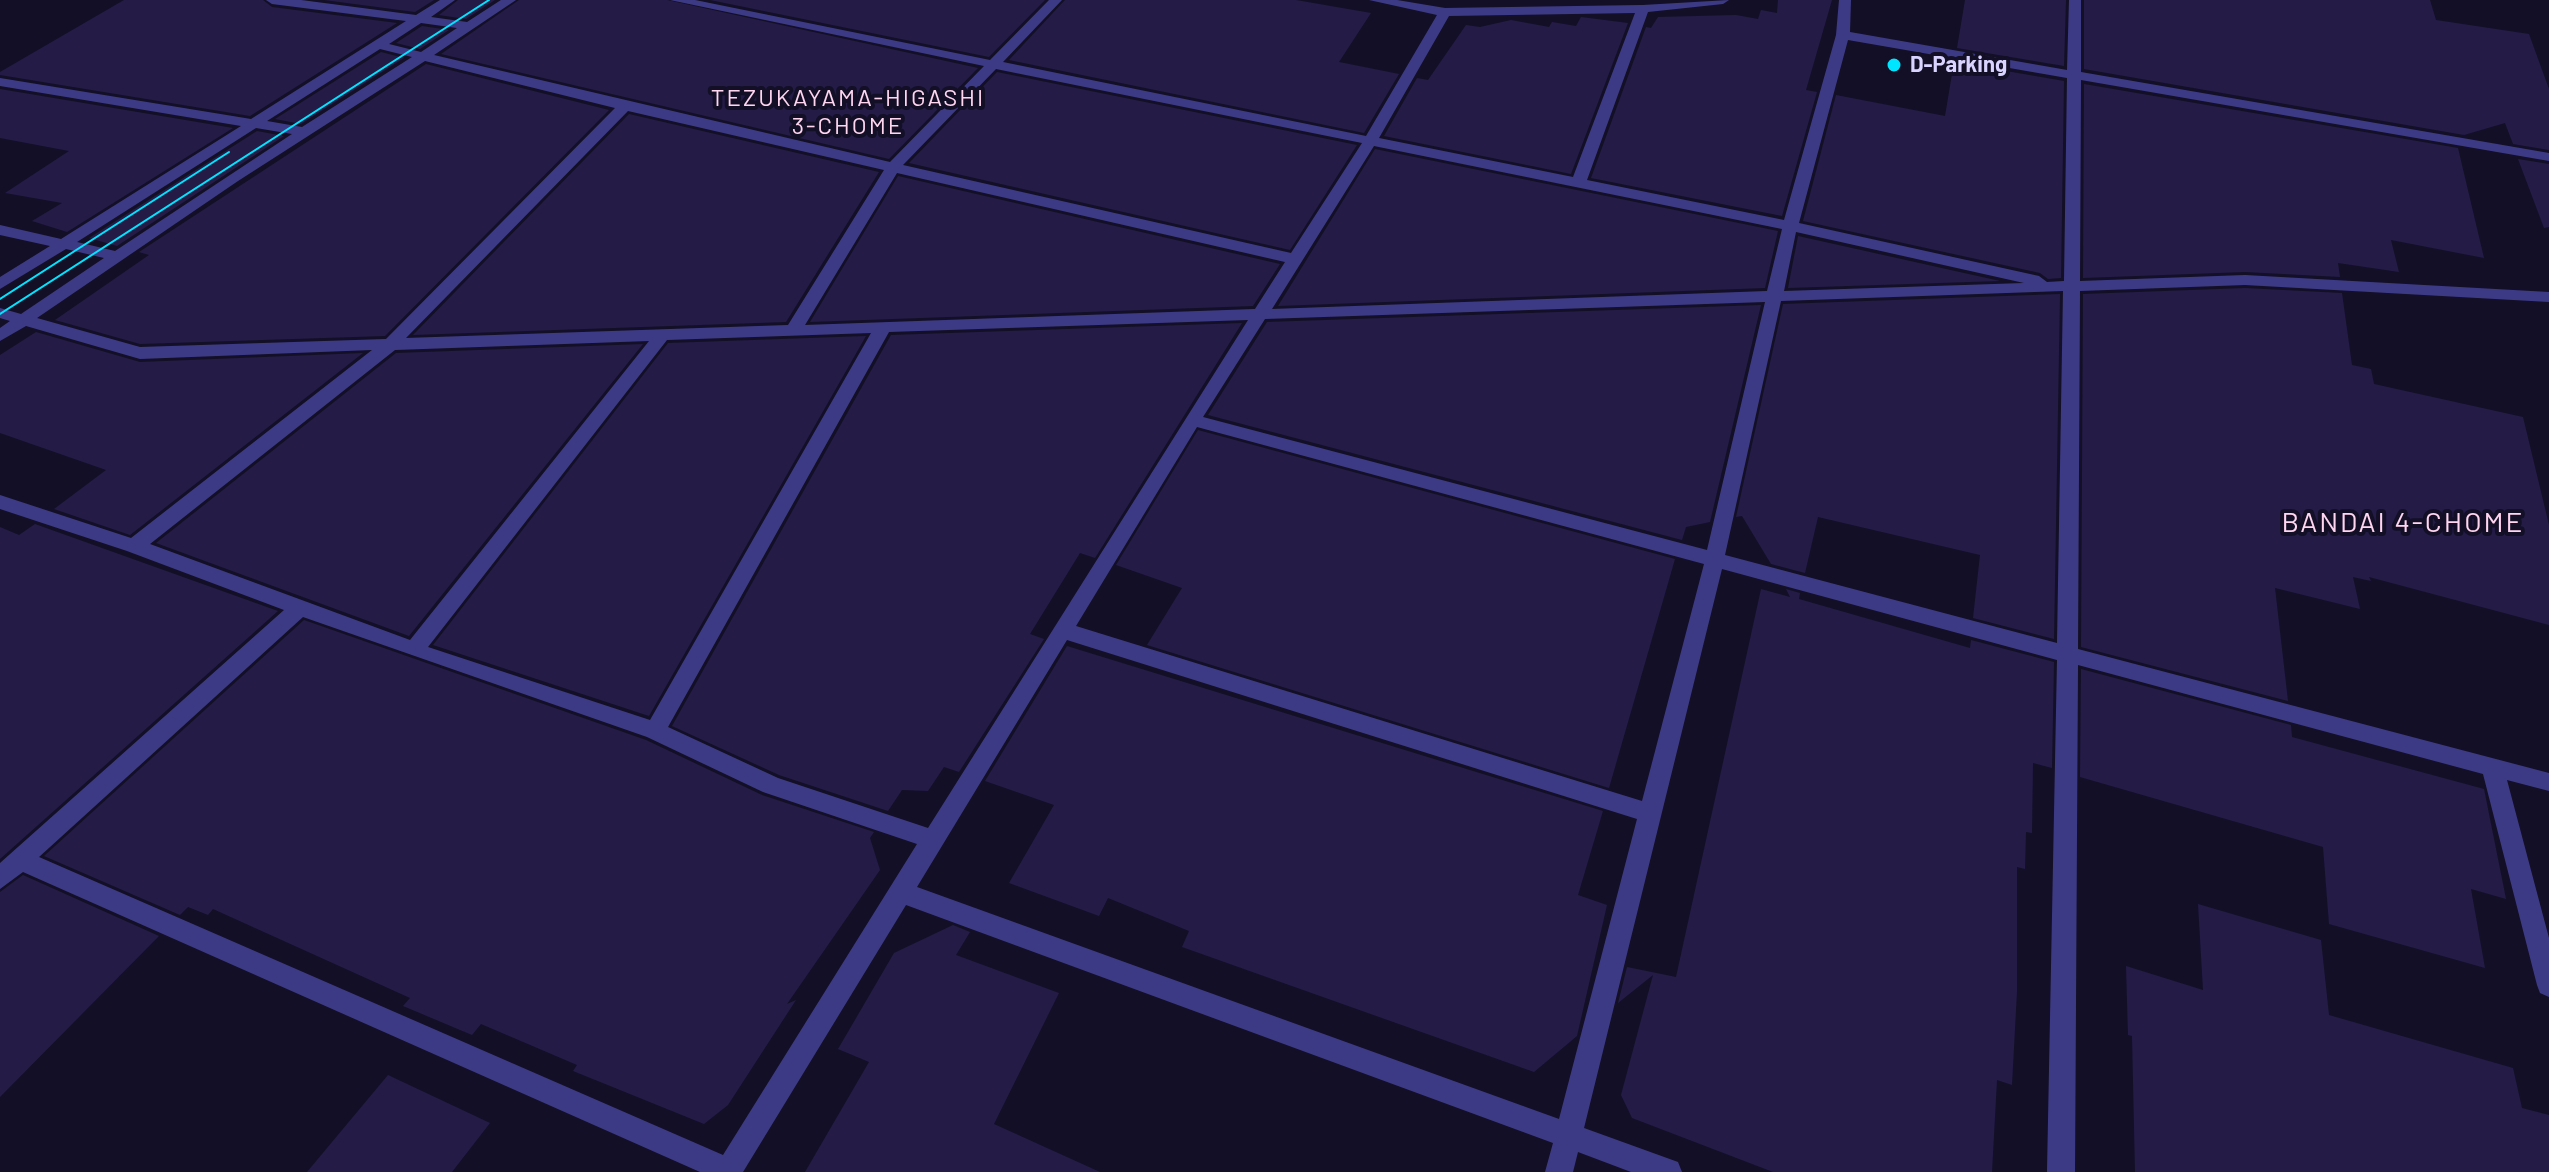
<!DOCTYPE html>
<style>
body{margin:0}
canvas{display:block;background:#130f26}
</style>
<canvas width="2549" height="1172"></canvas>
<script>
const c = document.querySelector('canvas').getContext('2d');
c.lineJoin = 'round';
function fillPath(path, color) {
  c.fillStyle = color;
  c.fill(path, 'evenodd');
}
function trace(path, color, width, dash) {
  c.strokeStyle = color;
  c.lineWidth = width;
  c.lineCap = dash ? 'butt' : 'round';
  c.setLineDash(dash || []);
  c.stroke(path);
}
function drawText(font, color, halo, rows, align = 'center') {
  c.font = font + ' Barlow,sans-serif';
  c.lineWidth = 8;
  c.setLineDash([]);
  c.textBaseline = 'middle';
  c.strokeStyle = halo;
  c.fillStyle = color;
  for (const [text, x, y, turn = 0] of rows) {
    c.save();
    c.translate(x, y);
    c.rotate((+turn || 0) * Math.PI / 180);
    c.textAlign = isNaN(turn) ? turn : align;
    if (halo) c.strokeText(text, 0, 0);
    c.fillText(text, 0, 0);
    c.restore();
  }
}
const building = new Path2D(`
 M124,0H263L272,7L397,23L250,116L0,75V72Z
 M324,0H434L415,12Z
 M458,0H495L466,19L439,15Z
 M519,0H667L978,68L889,159L441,54Z
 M710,0H1045L989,57Z
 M1065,0H1296L1371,13L1339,62L1399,74L1364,133L1009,60Z
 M1778,0H1832L1806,90L1817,92L1782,216L1591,178L1646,27L1651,28L1658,17L1736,15L1758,19L1761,10L1777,13Z
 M1965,0H2066L2064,66L1957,48Z
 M2084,0H2430L2436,20L2529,34L2549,89V150L2513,144L2505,123L2464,135L2084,69Z
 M1581,17L1628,23L1571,174L1384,136L1417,78L1428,80L1466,25L1480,27L1511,20L1549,27L1552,22L1576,26Z
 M422,26L449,30L420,49L396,43Z
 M381,52L404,58L301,124L275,119Z
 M1954,62L2064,81L2061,278L2048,279L2040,273L1803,221L1836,95L1945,116Z
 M426,64L609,110L385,336L140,344L55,320L149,255L139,252Z
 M997,72L1357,145L1290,250L909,163Z
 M2084,84L2458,148L2484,258L2391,240L2399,272L2338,263L2340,277L2245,272L2083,278Z
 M0,89L233,128L67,232L32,221L62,203L5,193L69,151L0,138Z
 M629,114L879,172L786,322L413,335Z
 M257,131L284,136L117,246L89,238Z
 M1375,149L1778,231L1765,288L1278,306Z
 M2518,159L2549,164V227L2544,228Z
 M898,176L1280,264L1253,306L810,322Z
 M1798,236L2000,281L1788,288Z
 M2245,288L2342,293L2352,365L2371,369L2374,384L2523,417L2549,525V625L2369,577L2371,581L2353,577L2360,609L2275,588L2288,701L2081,647L2083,294Z
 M2060,294L2054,639L1973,618L1980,555L1818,517L1805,573L1771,564L1742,516L1736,517L1783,304Z
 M1761,305L1710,522L1686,527L1682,540L1208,415L1267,322Z
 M1242,323L1095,558L1080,553L1030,634L1044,639L959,772L944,767L928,791L902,790L888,811L779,775L672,726L891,335Z
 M36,332L140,362L363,353L130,535L54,509L106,470L0,433V355Z
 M866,336L649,716L433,645L668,343Z
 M643,344L409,636L156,543L396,353Z
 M1198,430L1675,559L1609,788L1147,645L1182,588L1116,565Z
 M35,524L278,611L0,859V527L19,535Z
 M1761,589L1790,597L1786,589L1800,593L1799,599L1970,648L1971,640L2054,662L2052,768L2033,763L2032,833L2026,832L2025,869L2017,867V991L2012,1085L1997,1080L1992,1172H1773L1632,1118L1621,1095L1653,975L1618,1003L1627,967L1676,977Z
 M304,620L646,740L762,795L874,832L870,838L880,870L787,1004L796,1000L728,1105L704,1124L573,1071L577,1065L481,1024L472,1035L403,1006L410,998L213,909L208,915L188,907L180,915L44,856Z
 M1067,646L1603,811L1578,895L1607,905L1577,1036L1534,1072L1182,947L1189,931L1108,898L1099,916L1009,883L1054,805L985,781Z
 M2081,669L2291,725L2292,737L2484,789L2506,899L2471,889L2485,968L2329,924L2323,847L2080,777Z
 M23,875L159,936L0,1097V892Z
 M2198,904L2321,940L2329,1015L2513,1068L2522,1108L2549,1115V1172H2135L2132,1036L2128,1035L2126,966L2203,990Z
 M953,925L970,932L956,955L1059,993L994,1124L1100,1172H805L869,1062L838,1049L894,953Z
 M388,1075L490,1123L452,1172H307Z`);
const minor = new Path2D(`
 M266,0H301L416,15L440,0H455L431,17L467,22L501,0H516L434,55L890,162L984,66L670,0H695L990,60L1049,0H1062L1003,62L1366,136L1437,15L1369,0H1397L1445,8L1643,5L1729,0L1723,4L1648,12L1587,180L1784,220L1836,35L1839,0H1851L1850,32L2067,70L2069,0H2081V72L2549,153V161L2081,80L2080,281L2245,275L2549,292V302L2245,285L2080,291L2078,649L2549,773V791L2507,780L2549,938V997L2540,993L2537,985L2483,774L2078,665L2075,1172H2047L2057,660L1722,569L1584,1128L1678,1162L1682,1172H1631L1578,1152L1573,1172H1545L1553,1143L906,905L743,1172H700L23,872L0,889V863L284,610L127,551L0,509V495L131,538L372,350L140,359L26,326L0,341V328L10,321L0,318V308L21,314L104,258L66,249L0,289V277L50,246L0,235V225L61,239L241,126L0,86V78L251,119L406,21L272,4ZM1635,13L1573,177L1379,138L1449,16ZM421,23L457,28L421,52L389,44ZM1848,40L2067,78L2064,281L2047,282L2039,276L1799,223ZM380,49L412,57L302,127L267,121ZM425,61L615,108L386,339L140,347L37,318L238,181ZM996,69L1362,143L1291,253L903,165ZM628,111L884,170L788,325L406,338ZM256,128L292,134L115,251L77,242ZM1374,146L1782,229L1767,291L1272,309ZM897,173L1285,262L1255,309L805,325ZM1796,232L2024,283L1784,291ZM2063,291L2057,643L1725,555L1781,301ZM1765,302L1707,550L1203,417L1265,319ZM1248,320L928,828L778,778L668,727L889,332ZM871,333L650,720L428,647L667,340ZM649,341L410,640L150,544L395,350ZM1197,427L1704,564L1642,801L1076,626ZM303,617L647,737L763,792L917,844L723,1155L39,857ZM1067,640L1637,819L1559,1119L917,887Z`);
const tram = new Path2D(`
 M0,299L229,152
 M0,314L489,0`);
const markers = [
 [1894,65,8,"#00e5ff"]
];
const farPoinames = [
 ["D-Parking",1910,65]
];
const farNeighbourhoodnames = [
 ["TEZUKAYAMA-HIGASHI",848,98],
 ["3-CHOME",848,126]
];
const neighbourhoodNames = [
 ["BANDAI 4-CHOME",2403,523]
];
fillPath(building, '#241b47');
fillPath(minor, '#3d3a85');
trace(tram, '#00e5ff', 2);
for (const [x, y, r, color] of markers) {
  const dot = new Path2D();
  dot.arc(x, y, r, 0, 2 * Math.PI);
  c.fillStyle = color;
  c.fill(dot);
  trace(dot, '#130f26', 3);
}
drawText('bold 22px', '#d9d4ff', '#130f26', farPoinames, 'left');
c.letterSpacing = '2px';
drawText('24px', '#ffd6f0', '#130f26', farNeighbourhoodnames);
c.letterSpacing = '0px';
c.letterSpacing = '2px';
drawText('28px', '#ffd6f0', '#130f26', neighbourhoodNames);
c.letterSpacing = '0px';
</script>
